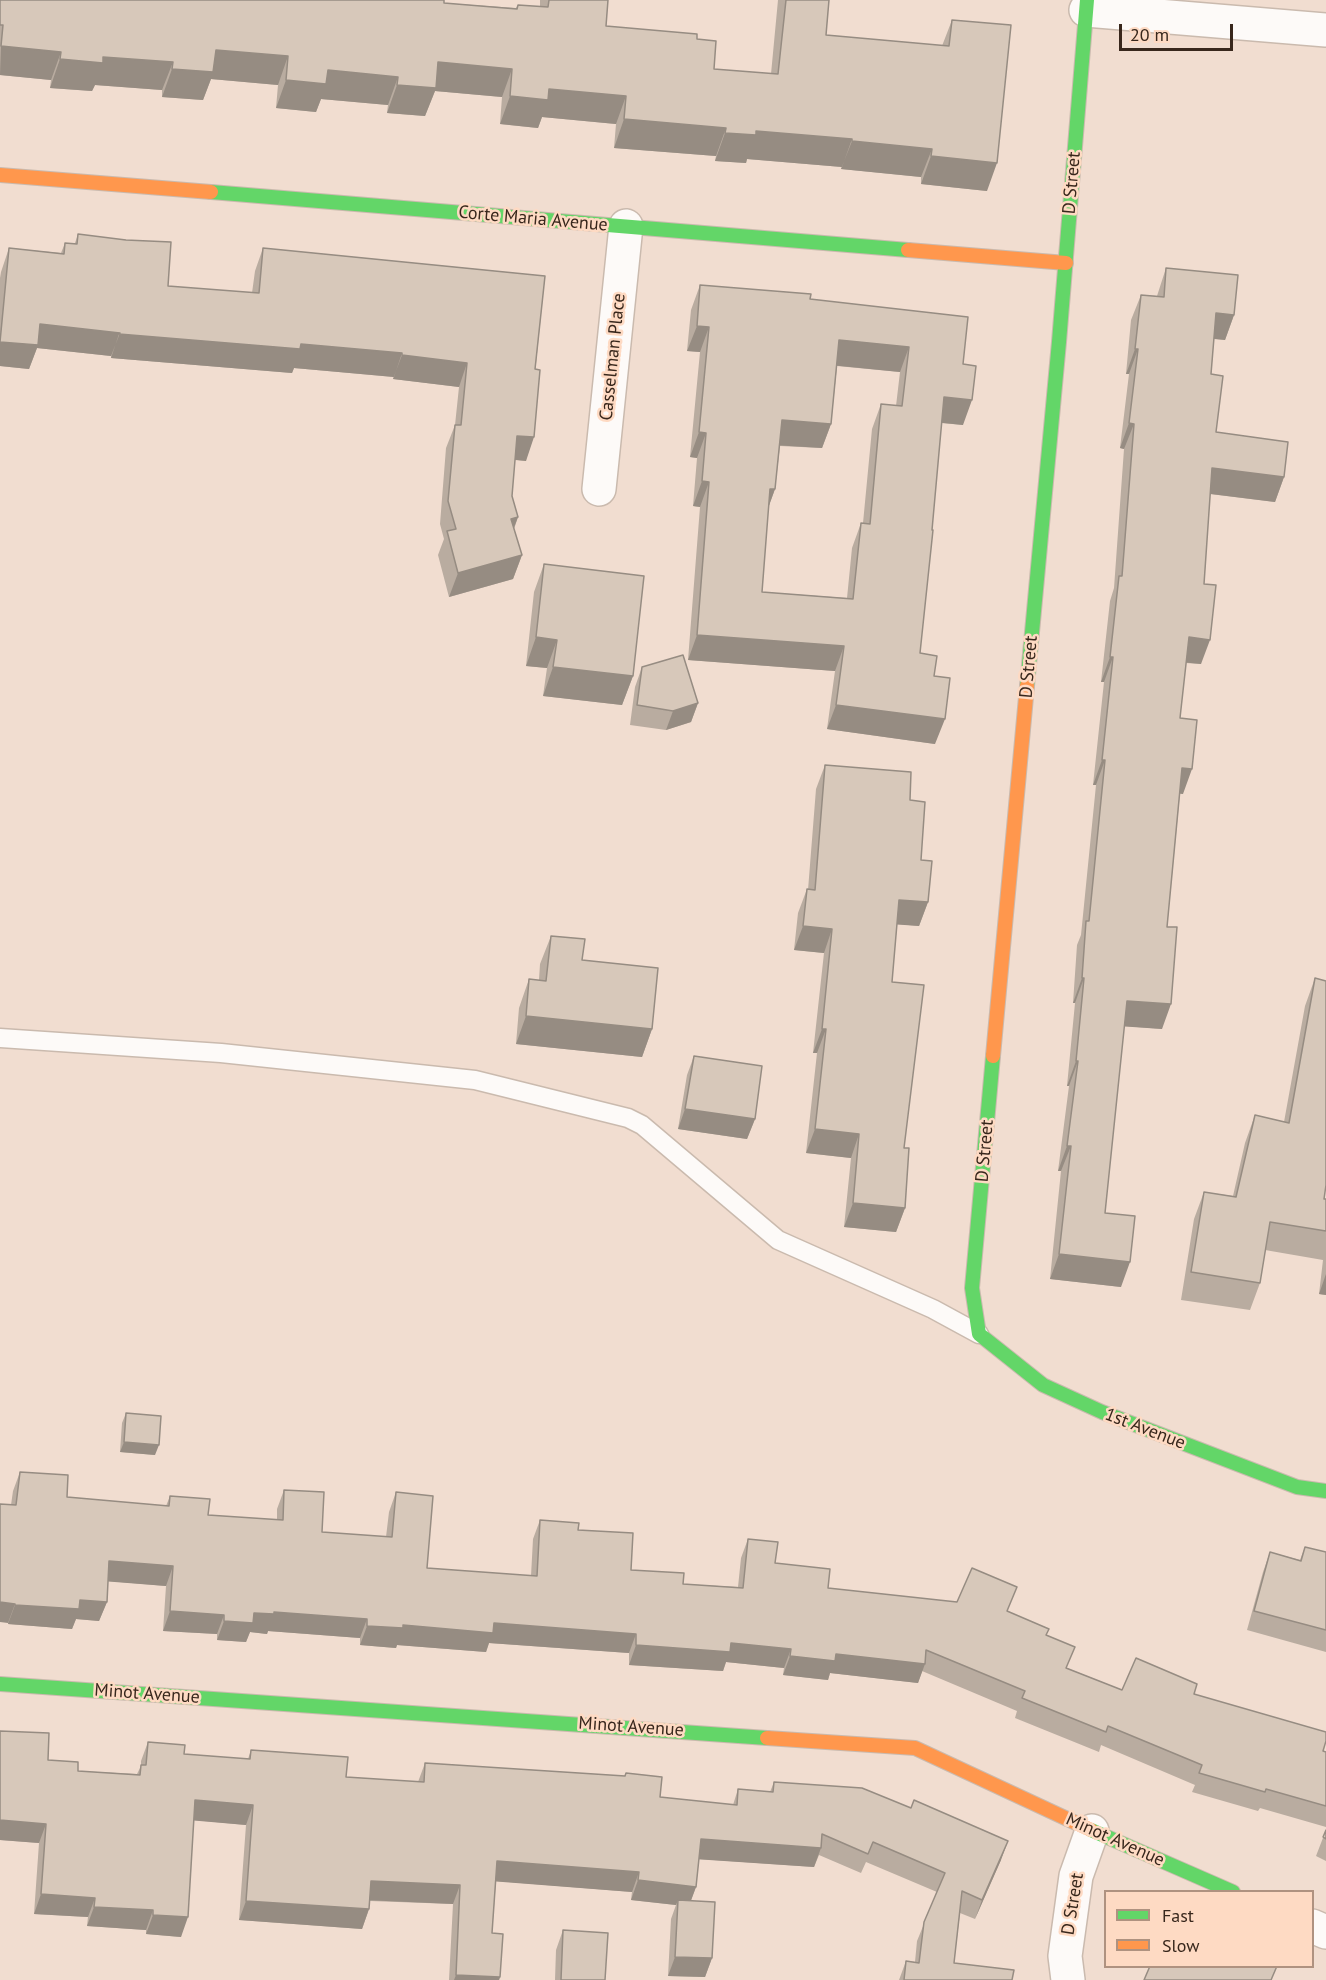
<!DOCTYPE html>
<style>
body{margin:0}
#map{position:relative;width:1326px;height:1980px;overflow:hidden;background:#f1ddd0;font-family:"PT Sans",sans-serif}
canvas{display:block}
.legend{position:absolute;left:1104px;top:1890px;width:210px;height:78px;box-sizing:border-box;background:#fedac3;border:2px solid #af9280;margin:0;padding:8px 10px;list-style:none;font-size:18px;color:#38271c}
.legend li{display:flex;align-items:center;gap:12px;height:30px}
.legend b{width:30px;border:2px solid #af9280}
.scale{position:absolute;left:1119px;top:24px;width:114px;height:27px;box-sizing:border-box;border:3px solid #38271c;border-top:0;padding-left:8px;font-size:18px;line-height:21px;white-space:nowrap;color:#38271c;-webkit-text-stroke:4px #fedac3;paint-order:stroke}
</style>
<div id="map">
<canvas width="1326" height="1980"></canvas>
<ul class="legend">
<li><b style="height:8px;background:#63d668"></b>Fast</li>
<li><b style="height:8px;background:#ff974d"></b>Slow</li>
</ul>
<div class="scale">20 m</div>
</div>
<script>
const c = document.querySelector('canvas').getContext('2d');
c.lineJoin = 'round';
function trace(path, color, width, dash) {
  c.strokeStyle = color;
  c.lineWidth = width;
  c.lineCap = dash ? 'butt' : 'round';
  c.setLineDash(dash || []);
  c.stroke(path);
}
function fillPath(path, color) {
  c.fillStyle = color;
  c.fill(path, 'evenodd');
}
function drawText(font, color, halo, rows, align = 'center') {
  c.font = font + ' "PT Sans",sans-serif';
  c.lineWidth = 5;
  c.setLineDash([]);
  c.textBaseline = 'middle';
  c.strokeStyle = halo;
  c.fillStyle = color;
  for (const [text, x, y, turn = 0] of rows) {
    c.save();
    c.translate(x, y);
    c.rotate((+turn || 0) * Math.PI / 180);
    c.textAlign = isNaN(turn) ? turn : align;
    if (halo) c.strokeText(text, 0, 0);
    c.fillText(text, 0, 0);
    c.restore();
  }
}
const lane = new Path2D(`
 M0,1038L221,1053L475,1080L628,1118L642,1125L778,1240L933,1309L979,1334`);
const street = new Path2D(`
 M1086,10L1326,30
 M599,489L626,226
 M1312,1926L1326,1932
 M1068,1980L1065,1956L1076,1876L1092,1831`);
const fast = new Path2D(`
 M211,192L908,250
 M1027,686L1059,342L1087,0
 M993,1056L972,1288L979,1334L1043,1385L1102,1412L1297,1487L1326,1491
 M0,1684L767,1738
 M1091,1830L1233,1892`);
const slow = new Path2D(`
 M0,175L211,192
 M908,250L1066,263
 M993,1056L1027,686
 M767,1738L915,1748L1091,1830`);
const wall = new Path2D(`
 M0,0L444,3L516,8L518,5L540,7V0H608L606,26L697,39L714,69L771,74L778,0H829L826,35L942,46L952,20L987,191L921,184V177L841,169L842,167L747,159L746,163L715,161L716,156L614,148L616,124L542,117L538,128L500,124L502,97L435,91L425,116L387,113L388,105L321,99L316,112L276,108L278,85L211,79L203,100L162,97V90L95,85L92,91L50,88L51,80L0,75Z
 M78,234L168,286L252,293L255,271L263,248L545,276L526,461L515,460L512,496L518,517L514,529L522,555L513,579L449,597L438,555L444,539L440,524L446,448L455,425L459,387L393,379L394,377L294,368L292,373L111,358V356L37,348L29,369L0,366V278L1,272L9,248L61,253L65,243H75Z
 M1166,268L1234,315L1225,340L1214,339L1211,374L1216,432L1284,477L1275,502L1210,494L1204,584L1201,664L1186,663L1180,718L1183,794L1180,793L1167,927L1162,1029L1124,1026L1105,1213L1121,1287L1050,1279L1061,1171H1058L1069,1086H1067L1075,1003H1073L1077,945L1081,935L1096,785H1093L1104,682H1101L1110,601L1114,588L1124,449L1120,448L1129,374H1126L1131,320L1141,295L1157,296Z
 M700,285L810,299L963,364V425L941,423L920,653L934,676L935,744L827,729L835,671L688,660L700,507L693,506L697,458L690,457L700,352L687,351L691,310ZM837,366L900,372L896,406L881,404L872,429L863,523H861L852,548L847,598L762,592L768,508L775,489L780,446L822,448L831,424Z
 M544,564L633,676L622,705L543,696L547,668L526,666L534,592Z
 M642,667L698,703L691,722L666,730L630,725L635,687Z
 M825,765L910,800L928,902L919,926L897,924L892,982L904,1148L905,1208L896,1232L844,1227L851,1158L806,1153L817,1053H813L824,953L794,950L798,913L807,889L808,890L816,789Z
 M551,936L582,960L652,1029L642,1057L516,1044L519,1008L529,979L539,980L540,964Z
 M1315,978L1324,1199H1326V1295L1319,1294L1323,1260L1265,1250L1260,1283L1250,1310L1181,1300L1194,1219L1204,1192L1233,1196L1245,1143L1255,1115L1284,1122L1305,1006Z
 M694,1056L755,1119L747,1139L678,1129L687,1075Z
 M126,1413L155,1455L120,1452L122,1423Z
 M20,1472L67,1497L166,1506L170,1496L208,1515L277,1520V1509L284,1490L322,1532L386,1537L389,1512L396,1492L427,1568L531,1576L533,1539L540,1520L578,1530L631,1570L683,1584L738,1587L741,1558L748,1539L775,1563L828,1588L1008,1612L1046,1635L1067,1668L1122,1690L1194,1694L1326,1752V1827L1260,1808L1258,1811L1192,1792L1195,1785L1101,1745L1099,1752L1015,1718L1017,1711L922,1671L918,1683L830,1673L828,1680L783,1675L784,1668L726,1662L723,1671L629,1665V1653L489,1643L486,1652L397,1645L396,1648L360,1645V1638L268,1631L267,1634L250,1632L246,1642L217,1640V1634L163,1631L166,1586L108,1581L107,1602L99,1621L76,1619L72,1629L8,1624L11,1505L13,1491Z
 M1305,1547L1326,1552V1652L1247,1630L1263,1572L1270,1552L1300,1560Z
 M0,1731L48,1760L78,1771L137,1774L141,1766V1761L148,1742L184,1754L248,1759L251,1750L346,1777L418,1782L425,1763L625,1776L626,1773L660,1797L733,1805L738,1789L770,1792L774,1782L1001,1860L975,1919L960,1913L954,1963L1012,1980H899L906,1961L915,1962L917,1941L937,1892L866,1862L861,1873L819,1855L814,1867L699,1859L696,1887L691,1900L712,1958L705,1977L668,1976L671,1919L676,1905L631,1900L632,1892L496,1881L492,1933L500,1977L499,1980H449L453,1904L370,1901L369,1909L362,1929L239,1920L246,1825L194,1820L181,1937L146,1934V1930L87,1926L88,1917L34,1914L39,1843L0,1840Z
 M1326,1830V1861L1316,1856Z
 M563,1930L605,1980H555L556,1950Z`);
const shadedWall = new Path2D(`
 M1,46L61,52L51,80L0,75Z
 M216,50L288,56L278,85L211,79L203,100L162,97L172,69Z
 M103,57L173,62L162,90L95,85L92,91L50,88L60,59Z
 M438,62L512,69L502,97L435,91L425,116L387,113L397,85Z
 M328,70L398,77L388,105L321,99L316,112L276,108L286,80Z
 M549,89L626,96L616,124L542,117L538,128L500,124L510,96Z
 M624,119L726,128L716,156L614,148Z
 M756,131L852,139L842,167L747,159L746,163L715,161L725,133Z
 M852,141L932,149L921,177L841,169Z
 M931,156L997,163L987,191L921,184Z
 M1216,313L1234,315L1225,340L1207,338Z
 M40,324L120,333L111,356L37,348L29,369L0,366V342Z
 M697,326L709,327L700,352L687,351Z
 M119,334L301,344L402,353L394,377L294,368L292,373L111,358Z
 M839,340L909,347L900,372L830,365Z
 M1135,349H1138L1129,374H1126Z
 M402,355L467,363L459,387L393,379Z
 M944,397L972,400L963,425L934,422Z
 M782,420L831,424L822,448L773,445Z
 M1129,423L1134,424L1124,449L1120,448Z
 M699,432L706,433L697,458L690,457Z
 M517,436L534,437L526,461L508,459Z
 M1212,468L1284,477L1275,502L1203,493Z
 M702,481L709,482L700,507L693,506Z
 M770,489H775L766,514Z
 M518,517L509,541L511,519Z
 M522,555L513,579L449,597L458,573Z
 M697,635L844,646L835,671L688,660Z
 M536,637L557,640L547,668L526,666Z
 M1189,637L1210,640L1201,664L1180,662Z
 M1110,657H1113L1104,682H1101Z
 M553,667L633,676L622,705L543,696Z
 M698,703L691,722L666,730L673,711Z
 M836,705L945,719L935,744L827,729Z
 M1102,760H1105L1096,785H1093Z
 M1182,768L1192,769L1183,794L1173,793Z
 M899,900L928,902L919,926L890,924Z
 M803,926L832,929L824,953L794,950Z
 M1082,978H1084L1075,1003H1073Z
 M1127,1001L1171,1004L1162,1029L1118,1026Z
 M526,1016L652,1029L642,1057L516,1044Z
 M822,1029H826L817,1053H813Z
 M1076,1061H1078L1069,1086H1067Z
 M685,1109L755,1119L747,1139L678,1129Z
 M815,1129L859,1134L851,1158L806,1153Z
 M1067,1146H1071L1061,1171H1058Z
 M853,1203L905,1208L896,1232L844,1227Z
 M1059,1254L1130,1262L1121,1287L1050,1279Z
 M1326,1274V1295L1319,1294Z
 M124,1442L159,1445L155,1455L120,1452Z
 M109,1561L173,1566L166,1586L102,1581Z
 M80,1600L107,1602L99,1621L76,1619L72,1629L8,1624L15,1605Z
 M0,1602L15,1604L8,1623L0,1622Z
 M170,1611L224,1615L217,1634L163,1631Z
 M274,1612L367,1619L360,1638L268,1631L267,1634L250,1632L246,1642L217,1640L224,1621L254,1613Z
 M494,1623L636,1634L629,1653L489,1643L486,1652L397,1645L396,1648L360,1645L367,1626Z
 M731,1643L791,1649L784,1668L726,1662L723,1671L629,1665L636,1645Z
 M836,1654L925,1664L918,1683L830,1673L828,1680L783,1675L790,1656Z
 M195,1800L253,1805L246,1825L188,1820Z
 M0,1820L46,1824L39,1843L0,1840Z
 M701,1839L821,1848L814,1867L694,1859Z
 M1008,1841L1001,1860L975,1919L982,1900Z
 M497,1861L639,1872L632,1892L490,1881Z
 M638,1880L696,1887L689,1906L678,1900L676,1905L631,1900Z
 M371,1881L460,1885L453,1904L364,1900Z
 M41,1894L95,1898L88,1917L34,1914Z
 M246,1901L369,1909L362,1929L239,1920Z
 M94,1907L153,1910L146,1930L87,1926Z
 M153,1915L188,1917L181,1937L146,1934Z
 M675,1957L712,1958L705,1977L668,1976Z
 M456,1975L500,1977L499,1980H454Z`);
const building = new Path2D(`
 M0,0H444V3L517,9L518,5L548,7L549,0H608L606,26L697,34V39L716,41L714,69L778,74L786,0H829L826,35L949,46L952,20L1011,25L997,163L931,156L932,149L852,141V139L756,131V135L725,133L726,128L624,119L626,96L549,89L548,100L510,96L512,69L438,62L436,88L397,85L398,77L328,70L326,84L286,80L288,56L216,50L213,72L172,69L173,62L103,57V63L60,59L61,52L1,46L3,25H0Z
 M78,234L126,240L171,242L168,286L259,293L263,248L545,276L535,369L540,370L534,437L517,436L512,496L518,517L511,519L522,555L458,573L447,531L456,529L448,501L455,425H461L467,363L402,355V353L301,344L300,349L119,334L120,333L40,324L38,345L0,342L9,248L64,254L65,243L77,244Z
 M1166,268L1238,275L1234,315L1216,313L1211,374L1223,376L1216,432L1288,442L1284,477L1212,468L1204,584L1216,585L1210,640L1189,637L1180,718L1197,720L1192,769L1182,768L1167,927H1177L1171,1004L1127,1001L1105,1213L1135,1216L1130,1262L1059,1254L1071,1146H1067L1078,1061H1076L1084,978H1082L1086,921H1089L1105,760H1102L1113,657H1110L1119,576H1122L1134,424L1129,423L1138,349H1135L1141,295L1164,297Z
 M700,285L811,294L810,299L968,317L963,364L976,366L972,400L944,397L932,530H933L920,653L937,656L934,676L950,678L945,719L836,705L844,646L697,635L709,482L702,481L706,433L699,432L709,327L697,326ZM839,340L909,347L902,406L881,404L870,524L861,523L853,599L762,592L770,489H775L782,420L831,424Z
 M544,564L644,576L633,676L553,667L557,640L536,637Z
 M683,655L698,703L673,711L637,705L642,667Z
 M825,765L911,772L910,800L925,802L921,860L932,861L928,902L899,900L892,982L924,985L904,1148H909L905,1208L853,1203L859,1134L815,1129L826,1029H822L832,929L803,926L807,889L815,890Z
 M551,936L585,939L582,960L658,968L652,1029L526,1016L529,979L546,981Z
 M1315,978L1326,981V1185L1324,1199H1326V1231L1270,1222L1260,1283L1191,1272L1204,1192L1236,1197L1255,1115L1289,1123Z
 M694,1056L762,1066L755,1119L685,1109Z
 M126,1413L161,1416L159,1445L124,1442Z
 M20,1472L68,1475L67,1497L169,1506L170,1496L210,1499L208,1515L283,1520L284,1490L324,1492L322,1532L392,1537L396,1492L433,1496L427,1568L537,1576L540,1520L579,1523L578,1530L633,1533L631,1570L684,1573L683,1584L743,1588L748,1539L778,1542L775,1563L830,1569L828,1588L957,1602L972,1568L1017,1587L1007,1611L1049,1629L1046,1635L1075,1647L1066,1668L1122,1690L1136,1658L1197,1684L1194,1694L1326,1732V1741L1323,1751L1326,1752V1806L1266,1789L1265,1792L1199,1773L1202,1765L1108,1726L1106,1732L1022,1698L1025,1691L926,1650L925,1664L836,1654L835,1661L790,1656L791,1649L731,1643L730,1652L636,1645V1634L494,1623L493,1633L403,1625V1628L367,1626V1619L274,1612V1614L254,1613L253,1623L224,1621V1615L170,1611L173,1566L109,1561L107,1602L80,1600L79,1609L15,1605V1604L0,1602V1504L16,1505Z
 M1305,1547L1326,1552V1630L1254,1611L1270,1552L1301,1561Z
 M0,1731L49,1733L48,1760L78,1762V1771L140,1775L141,1765H146L148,1742L185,1745L184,1754L250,1759L251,1750L348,1757L346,1777L424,1782L425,1763L625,1776L626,1773L662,1777L660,1797L737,1805L738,1789L773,1792L774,1782L862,1788L911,1808L914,1800L1008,1841L982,1900L962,1891L954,1963L1014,1970L1012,1980H904L906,1961L919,1963L924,1922L945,1873L873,1842L868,1854L822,1834L821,1848L701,1839L696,1887L638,1880L639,1872L497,1861L492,1933L503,1934L500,1977L456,1975L460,1885L371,1881L369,1909L246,1901L253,1805L195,1800L188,1917L153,1915V1910L94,1907L95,1898L41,1894L46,1824L0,1820Z
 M1326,1830V1839L1323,1837Z
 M678,1900L715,1902L712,1958L675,1957Z
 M563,1930L608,1933L605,1980H561Z
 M1150,1966H1277L1271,1980H1144Z`);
const streetNames = [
 ["D Street",1072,183,-85],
 ["Corte Maria Avenue",533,219,5],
 ["Casselman Place",613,357,-84],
 ["D Street",1029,667,-85],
 ["D Street",985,1151,-85],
 ["1st Avenue",1145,1429,21],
 ["Minot Avenue",147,1694,4],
 ["Minot Avenue",631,1727,4],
 ["Minot Avenue",1115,1840,24],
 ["D Street",1073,1904,-81]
];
trace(lane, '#cabaae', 21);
trace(street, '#cabaae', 36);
trace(fast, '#cabaae', 16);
trace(slow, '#cabaae', 16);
trace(lane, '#fdfaf8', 18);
trace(street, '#fdfaf8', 33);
trace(fast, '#63d668', 14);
trace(slow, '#ff974d', 14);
fillPath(wall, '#b9aca0');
fillPath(shadedWall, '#968c82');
fillPath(building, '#d7c8ba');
trace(building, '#968c82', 1.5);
drawText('18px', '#38271c', '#fedac3', streetNames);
</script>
